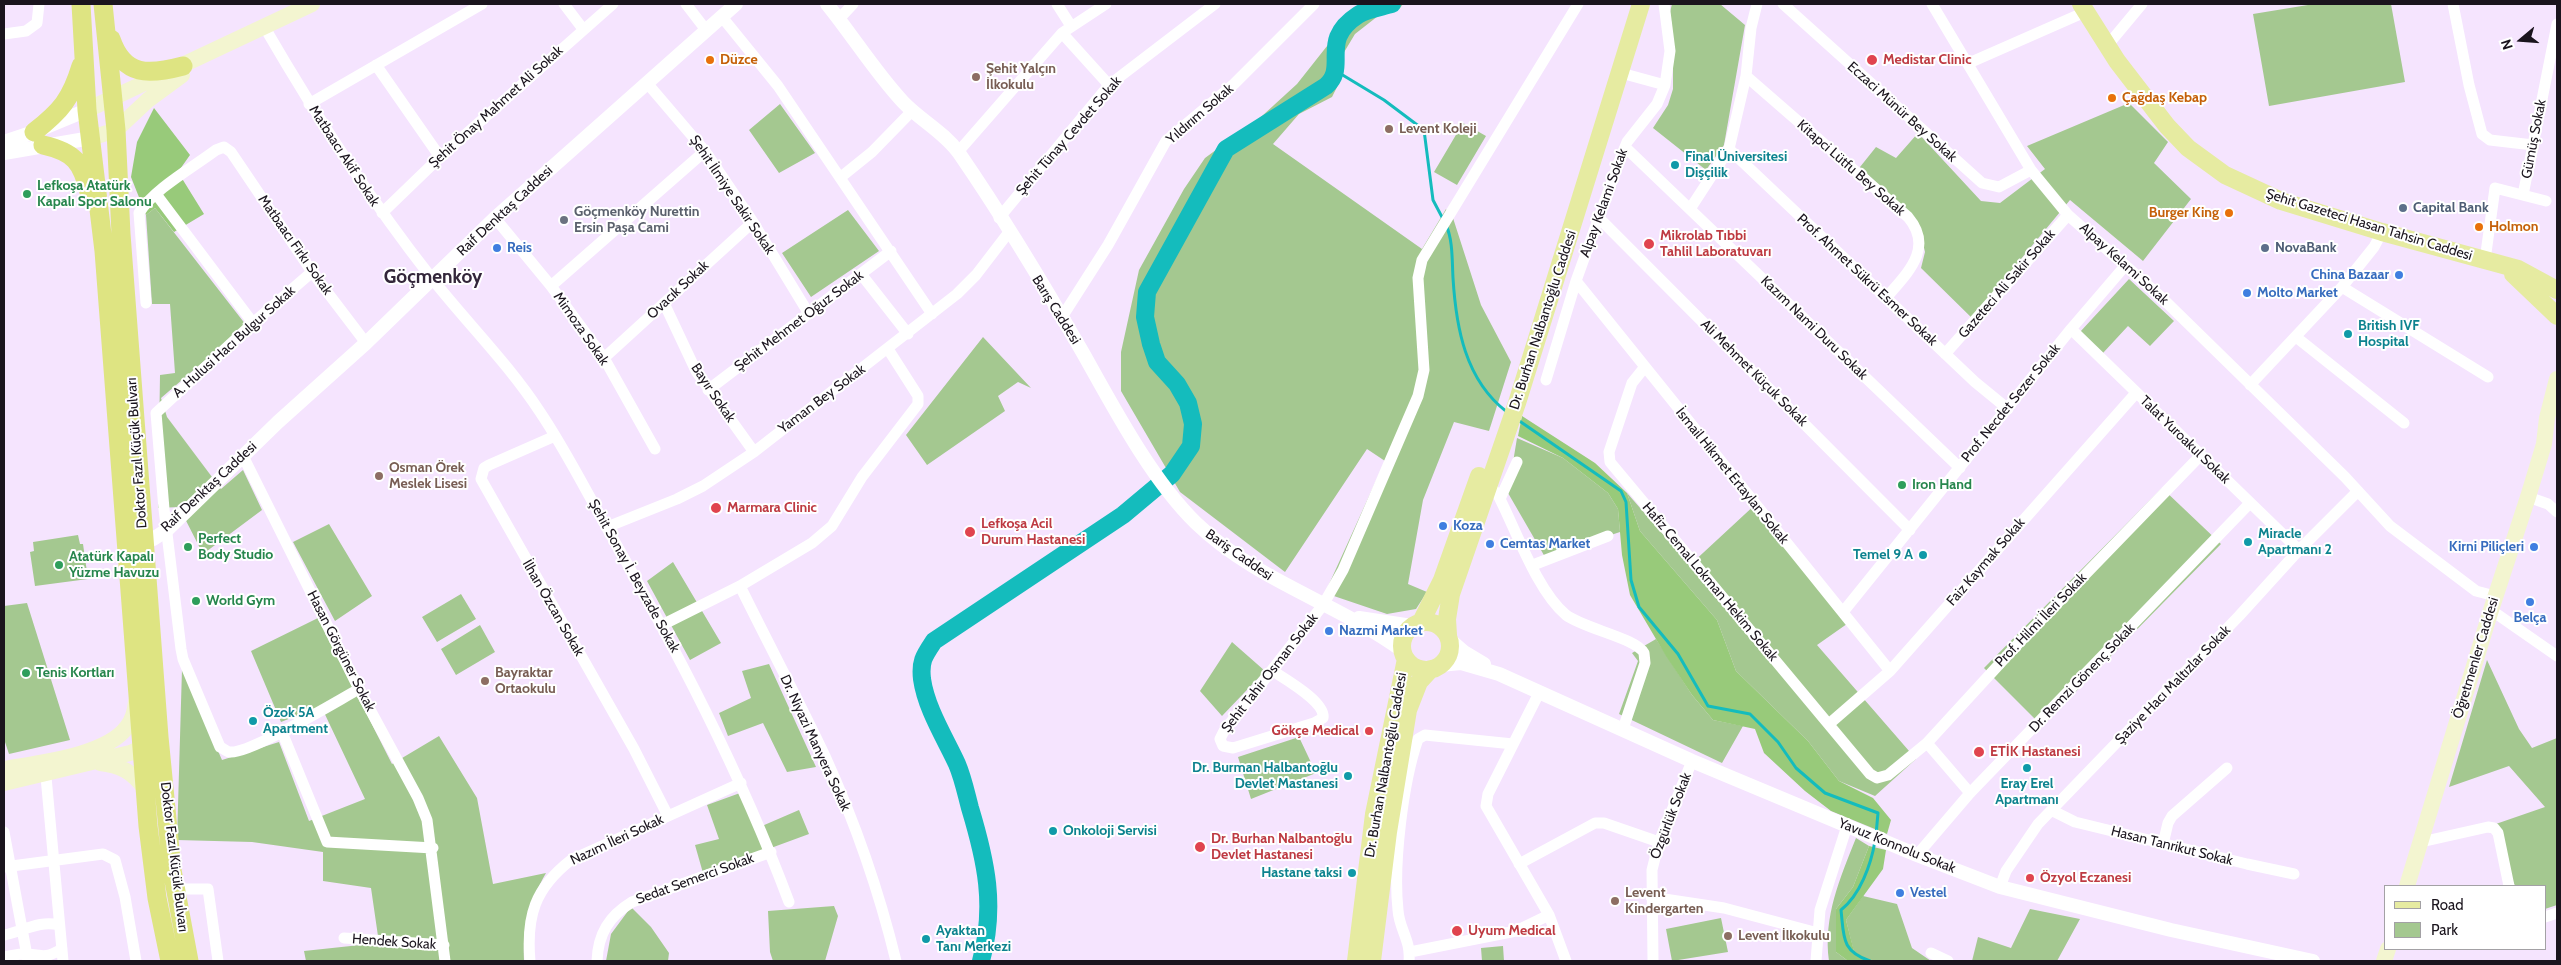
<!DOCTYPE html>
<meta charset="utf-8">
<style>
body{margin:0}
#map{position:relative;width:2561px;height:965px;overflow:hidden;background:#f5e4fe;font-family:Cabin,sans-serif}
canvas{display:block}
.frame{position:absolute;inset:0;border:5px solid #1a141d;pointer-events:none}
.legend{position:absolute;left:2384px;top:885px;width:162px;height:65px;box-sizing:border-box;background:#fff;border:1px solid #a3a1a5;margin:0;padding:6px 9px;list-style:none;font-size:15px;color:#1a141d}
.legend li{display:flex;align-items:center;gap:10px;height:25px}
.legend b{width:25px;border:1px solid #a3a1a5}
.north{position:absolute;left:2496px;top:15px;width:50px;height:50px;-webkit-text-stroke:4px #fff;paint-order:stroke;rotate:252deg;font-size:14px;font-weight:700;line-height:20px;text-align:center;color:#1a141d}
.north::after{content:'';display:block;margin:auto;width:18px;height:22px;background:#1a141d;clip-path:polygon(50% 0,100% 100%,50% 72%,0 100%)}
</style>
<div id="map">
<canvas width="2561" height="965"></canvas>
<div class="frame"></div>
<ul class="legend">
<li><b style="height:6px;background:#e6eba1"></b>Road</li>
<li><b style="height:14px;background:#a4c890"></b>Park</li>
</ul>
<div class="north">N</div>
</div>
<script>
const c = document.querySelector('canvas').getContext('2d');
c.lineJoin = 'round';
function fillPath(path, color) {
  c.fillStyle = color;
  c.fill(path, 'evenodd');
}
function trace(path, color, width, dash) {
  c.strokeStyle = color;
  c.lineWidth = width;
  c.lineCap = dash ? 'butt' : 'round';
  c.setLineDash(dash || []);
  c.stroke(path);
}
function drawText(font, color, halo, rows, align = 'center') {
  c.font = font + ' Cabin,sans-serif';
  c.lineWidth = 4;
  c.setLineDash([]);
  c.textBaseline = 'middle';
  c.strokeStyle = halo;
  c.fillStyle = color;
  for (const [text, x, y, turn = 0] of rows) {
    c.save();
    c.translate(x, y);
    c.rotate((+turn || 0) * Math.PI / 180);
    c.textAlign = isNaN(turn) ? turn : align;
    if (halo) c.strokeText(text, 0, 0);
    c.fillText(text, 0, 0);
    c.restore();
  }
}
const green = new Path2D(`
 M1365,4H1403L1400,8L1378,16L1355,34L1340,59L1339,83L1332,97L1299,114L1273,144L1422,249L1446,209L1453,218L1481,305L1511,362L1489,431L1454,422L1423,500L1408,584L1427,592L1416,609L1387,614L1325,593L1385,461L1367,449L1285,572L1180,492L1121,391V352L1139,270L1184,189L1205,158L1262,116L1297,84L1331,41Z
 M1672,4H1720L1745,25L1724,145L1706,170L1653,128L1668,105L1673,89V38L1670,12Z
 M2314,4H2391L2405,82L2269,106L2253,14Z
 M2129,103L2168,142L2154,163L2191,199L2143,261L2070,200L2011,271L1978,324L1921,268L1925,252L1918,222L1860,167L1876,147L1896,158L1918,133L1981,201L2000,203L2045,169L2027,146Z
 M780,104L815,153L779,173L749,130Z
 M1463,123L1486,136L1457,185L1434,172Z
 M155,208L246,325L161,398L167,417L221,489L243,470L262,510L203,554L179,507L158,508L160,375L175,373L170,304H152L146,215Z
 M848,210L879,251L811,297L782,253Z
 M2129,279L2174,321L2150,346L2128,326L2103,353L2080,332Z
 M983,337L1031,388L1018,382L998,396L1005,411L927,465L906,435Z
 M1517,438L1563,458L1608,493L1618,509L1620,532L1545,557L1508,493Z
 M2162,488L2221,544L2042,726L1984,668Z
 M1627,493L1690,565L1758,502L1854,619L1817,645L1916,759L1875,796L1839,781L1808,741L1736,671L1717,620L1640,531Z
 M329,524L372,596L335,621L293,542Z
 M78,535L80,544H83L88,579L35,586L30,552L34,551L33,542Z
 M673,562L721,643L690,660L647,581Z
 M461,594L476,619L437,642L422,617Z
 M27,603L70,740L9,754L4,739V606Z
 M318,618L392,764L439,736L477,798L493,884L546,873C528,905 523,924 524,961H306L304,951L379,943L371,888L323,881V852L252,842L177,840L182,669L222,760L279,742L309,821L365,799L321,706L281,722L251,651Z
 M480,625L495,652L456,675L441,649Z
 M1656,639L1692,695L1713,720L1743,726L1722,763L1619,714L1638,661L1632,653Z
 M1232,642L1265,671L1222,716L1200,691Z
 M2487,660L2519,729L2532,748L2557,738V905L2545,909V886H2515L2490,826L2545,807L2509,766L2449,787Z
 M769,664L816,767L787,772L763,723L728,736L719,713L751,698L742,671Z
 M1299,737L1316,773L1251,799L1238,757Z
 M740,793L755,829L799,810L809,834L703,873L695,845L719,839L707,805Z
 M1856,838L1869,846L1853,887L1836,909V952L1848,961H1829C1823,917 1840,878 1856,838Z
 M1863,896L1897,904L1912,948L1931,961H1871L1854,952L1846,920Z
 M834,906L838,916L825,961H773L770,952L768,911Z
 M631,907L651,927L669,953L668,961H606L611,934Z
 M2030,909L2080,919L2057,961H1972L1978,937L2011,948Z
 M1721,918L1728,952L1672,961L1666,929Z
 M1503,946L1504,961H1482L1481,948Z`);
const forest = new Path2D(`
 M154,108L190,155L178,172L204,214L174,232L155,208L146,215L131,177L137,142Z
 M1522,416L1595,463L1627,493L1640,531L1717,620L1736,671L1808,741L1839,781L1873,798L1891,820L1887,834L1831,811L1805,791L1764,753L1755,729L1713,720L1692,695L1666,656L1630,595L1622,555L1618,509L1608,493L1563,458L1518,436Z
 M1869,846L1886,850L1883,869L1846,920L1854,951L1871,961H1848L1836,952V909L1853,887Z`);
const stream = new Path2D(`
 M1336,71L1384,100L1424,130L1433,200L1443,219
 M1446,225C1453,240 1452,261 1453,278C1456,327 1465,380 1507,412
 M1518,420L1621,491L1626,502L1631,580L1639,607L1678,654L1708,706L1750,714L1778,742L1796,768L1825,793L1878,813L1876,835
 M1870,961C1841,951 1844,937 1841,910C1860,895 1871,865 1875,841`);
const river = new Path2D(`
 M981,961C996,906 986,861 970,808C966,793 963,778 957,764C945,738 926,708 922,679C920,661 924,656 934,641L1123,515L1172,474L1191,446L1193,424L1188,403L1177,384L1157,362L1151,344L1145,317L1147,292L1226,149L1326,86C1349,66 1318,41 1358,15C1367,9 1382,7 1392,4`);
const minor = new Path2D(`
 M564,4L583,29
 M686,4L706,30
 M1057,4L1071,26
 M1783,4L1982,183L1999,187L2031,170
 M1932,4L2031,170L2068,215L2161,297L2345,477L2390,526L2476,591L2495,596
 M2453,4L2469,85L2482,134L2490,140L2533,145
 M722,17L778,86L932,314
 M839,19L853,4
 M265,28C315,114 368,197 430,276C466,322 508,363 540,412C565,449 585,489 607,528C676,649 740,771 789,902
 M1062,33L1109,85
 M4,34L26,31L37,23L39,4
 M2107,46L2142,4
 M1969,63L2085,12
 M376,65L440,157
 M1621,73L1665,85
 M1746,76L1908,217C1935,249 1906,274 1886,298
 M647,83L705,151L753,222L809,314
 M309,104L482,4
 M1625,147L1960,468
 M1729,149L1975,382L2008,409
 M958,152L1062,33L1106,4
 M841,177L872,152L913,110
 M156,194L253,323
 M2523,195L2557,24
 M1690,209L1729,149L1746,76L1751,28L1757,4
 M382,213L440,157L613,4
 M1598,217L1910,530
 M495,218L551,286L604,358L655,449
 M999,218L1109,85L1215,4
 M2485,260L2495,188L2546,201
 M312,272L253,323L156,413L164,509L181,649L183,659L220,747C223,748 227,752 230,752C250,754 337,701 359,689
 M861,274L908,334
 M1576,281L1890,671
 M551,286L705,151
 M2342,287L2488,377
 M146,303L139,213C154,189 192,168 216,150L224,147L231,152L312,272L366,343
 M664,303L696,371L754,452
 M1062,317L1108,245L1166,141L1234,84L1314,4
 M2071,329L2299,550
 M2296,337L2404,423
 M1945,354L2068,215
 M604,358L753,222
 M1644,368L1632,383L1609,452L1610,462L1870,774L1877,778L1888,775L1927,743L2016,646L2201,455
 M1546,380L1576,281L1618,164L1627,142L1657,104L1665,85L1670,51L1664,4
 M2250,385L2342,287L2374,247L2382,232
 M708,390L891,251
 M555,436L489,465L484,468L481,479L634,749L668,816
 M243,456L359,689L418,798L427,820L445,961
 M1489,485L1498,495C1516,530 1537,591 1566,615C1585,629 1636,638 1644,653L1645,663L1623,729
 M2528,497L2548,504L2557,512
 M1500,499L1517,462
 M607,527L677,499L703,486L754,452L957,294L976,275L1009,232
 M1533,565L1608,536
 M740,586C768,643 798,699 825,756C855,822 879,891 896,961
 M2491,610L2557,656
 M1843,612L2071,329L2125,266
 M662,625L740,586L812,543L832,526L862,477L918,404V396L888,349
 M1273,671C1285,679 1326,702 1323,718L1314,723L1233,748L1223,746L1220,739L1224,731L1323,605L1343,570L1418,396L1424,370L1418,278L1422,260L1578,4
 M1539,693L1488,794L1486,806L1549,915L1566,961
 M1829,724L1890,671L2136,393
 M282,732L327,842L433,848
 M1927,743L1970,793
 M45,766L63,961
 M2053,811L2075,822L2247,864L2294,874
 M4,832L28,961
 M2421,842L2488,827L2494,828L2498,833L2509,886
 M2163,844L2168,823L2172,816L2227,768
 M1917,855L1970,793L2250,503
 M1519,864L1595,823H1604L1659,842
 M4,867L103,854L115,860L125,897L136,961
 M2000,887L2006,871L2038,824L2239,616L2299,550L2358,491
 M175,889H208L218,961
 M1651,897L1724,908L1818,933
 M2545,917L2557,913
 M4,935C24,931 39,920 59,925
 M344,938L444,945
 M1410,952L1516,931L1549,915
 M1931,953L1948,961
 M4,957C11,956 21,953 28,954C44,956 46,958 62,949
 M530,961C526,916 535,888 571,860L741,783
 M597,961C598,934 609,916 632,902L771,852
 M1409,961C1411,940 1399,929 1398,910C1393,864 1403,782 1418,739L1425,735L1513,744
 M1653,961L1652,870L1659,842L1692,761
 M1816,961L1820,910L1847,826`);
const tertiary = new Path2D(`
 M827,4C853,36 875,72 903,102C920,120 944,132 959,153C1003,217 1044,285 1083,353C1114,408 1151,479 1196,523C1256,581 1336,602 1403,651
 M4,142L34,132L87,110
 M4,153L91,138
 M144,540L153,539L167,530L278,422L366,343L495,218L736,4
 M1359,618L1412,626
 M1449,639L1464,652L1484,664
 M1440,665L1461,663L1499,674L1692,761L1917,855L2000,887L2171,930L2313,961`);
const secondary = new Path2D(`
 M87,110L312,4
 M91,138L116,130L148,100L182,75
 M100,763C120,765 133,772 145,789
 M4,769C37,763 106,756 127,727C133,720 135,711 136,702
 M4,783L130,753L153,743
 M2407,886L2491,610L2528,497L2544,444L2547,418L2557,379
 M2384,961L2388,949`);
const primary = new Path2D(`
 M2081,4L2117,61L2167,126L2188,148L2225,175L2281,201L2382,232L2518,269L2557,290
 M2513,274L2557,316
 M1421,622L1442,580L1479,476
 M1402 646a24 24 0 1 1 48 0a24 24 0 1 1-48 0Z
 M1448,635L1447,619L1451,594L1517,403L1641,4
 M1356,961L1374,814L1406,659
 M1372,961L1388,832L1408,710L1419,682L1431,669`);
const trunk = new Path2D(`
 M81,4L87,110L104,251L148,826L157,898L170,961
 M103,4L116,130L121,234L159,737L172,870L189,961
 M111,39C124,77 149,75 183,66
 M34,132C61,111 71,99 81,66
 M43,145C74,152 82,162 89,192`);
const markers = [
 [710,60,5,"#e8710a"],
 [1872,60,6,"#e0444e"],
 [976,77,5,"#8d6e63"],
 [2112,98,5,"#e8710a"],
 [1389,129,5,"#8d6e63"],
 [1675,165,5,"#0f9aa8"],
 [27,194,5,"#2e9e5b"],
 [2403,208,5,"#5c6f8a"],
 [2229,213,5,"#e8710a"],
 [564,220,5,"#6b7280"],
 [2479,227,5,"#e8710a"],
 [1649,244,6,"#e0444e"],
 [497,248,5,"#3f7fe0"],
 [2265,248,5,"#5c6f8a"],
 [2399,275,5,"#3f7fe0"],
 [2247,293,5,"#3f7fe0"],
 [2348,334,5,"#0f9aa8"],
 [379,476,5,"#8d6e63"],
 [1902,485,5,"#2e9e5b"],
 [716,508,6,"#e0444e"],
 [1443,526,5,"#3f7fe0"],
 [970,532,6,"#e0444e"],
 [2248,542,5,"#0f9aa8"],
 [1490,544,5,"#3f7fe0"],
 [188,547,5,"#2e9e5b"],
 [2534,547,5,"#3f7fe0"],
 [1923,555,5,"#0f9aa8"],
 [59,565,5,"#2e9e5b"],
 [196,601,5,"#2e9e5b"],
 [2530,602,5,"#3f7fe0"],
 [1329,631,5,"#3f7fe0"],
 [26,673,5,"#2e9e5b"],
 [485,681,5,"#8d6e63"],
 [253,721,5,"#0f9aa8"],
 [1369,731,5,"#e0444e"],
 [1979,752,6,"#e0444e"],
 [2027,768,5,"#0f9aa8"],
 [1348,776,5,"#0f9aa8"],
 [1053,831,5,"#0f9aa8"],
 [1200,847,6,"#e0444e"],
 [1352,873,5,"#0f9aa8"],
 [2030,878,5,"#e0444e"],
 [1900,893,5,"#3f7fe0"],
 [1615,901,5,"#8d6e63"],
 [1457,931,6,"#e0444e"],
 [1728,936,5,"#8d6e63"],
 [926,939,5,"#0f9aa8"]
];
const foodNames = [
 ["Düzce",720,60],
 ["Çağdaş Kebap",2122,98],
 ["Burger King",2219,213,"right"],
 ["Holmon",2489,227]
];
const healthNames = [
 ["Medistar Clinic",1883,60],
 ["Mikrolab Tıbbi",1660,236],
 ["Tahlil Laboratuvarı",1660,252],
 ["Marmara Clinic",727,508],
 ["Lefkoşa Acil",981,524],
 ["Durum Hastanesi",981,540],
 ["Gökçe Medical",1359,731,"right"],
 ["ETİK Hastanesi",1990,752],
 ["Dr. Burhan Nalbantoğlu",1211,839],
 ["Devlet Hastanesi",1211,855],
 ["Özyol Eczanesi",2040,878],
 ["Uyum Medical",1468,931]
];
const educationNames = [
 ["Şehit Yalçın",986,69],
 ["İlkokulu",986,85],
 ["Levent Koleji",1399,129],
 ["Osman Örek",389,468],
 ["Meslek Lisesi",389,484],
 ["Bayraktar",495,673],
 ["Ortaokulu",495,689],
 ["Levent",1625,893],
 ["Kindergarten",1625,909],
 ["Levent İlkokulu",1738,936]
];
const streetNames = [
 ["Şehit Önay Mahmet Ali Sokak",496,107,-42],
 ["Eczaci Münür Bey Sokak",1902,112,42],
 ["Yıldırım Sokak",1200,114,-41],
 ["Şehit Tünay Cevdet Sokak",1069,136,-49],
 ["Gümüş Sokak",2534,139,-79],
 ["Matbaacı Akif Sokak",344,156,57],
 ["Kitapci Lütfu Bey Sokak",1851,168,41],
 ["Şehit İlmiye Sakir Sokak",732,195,56],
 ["Alpay Kelami Sokak",1604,203,-70],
 ["Raif Denktaş Caddesi",505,211,-43],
 ["Şehit Gazeteci Hasan Tahsin Caddesi",2369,225,17],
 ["Matbaacı Firkı Sokak",295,245,55],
 ["Alpay Kelami Sokak",2124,264,42],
 ["Prof. Ahmet Sükrü Esmer Sokak",1867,280,43],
 ["Gazeteci Ali Sakir Sokak",2007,284,-49],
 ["Ovacık Sokak",678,290,-43],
 ["Barış Caddesi",1056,310,58],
 ["Dr. Burhan Nalbantoğlu Caddesi",1543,320,-72],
 ["Şehit Mehmet Oğuz Sokak",799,321,-37],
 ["Kazım Nami Duru Sokak",1814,328,44],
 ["Mimoza Sokak",581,329,55],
 ["A. Hulusi Hacı Bulgur Sokak",234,342,-42],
 ["Ali Mehmet Küçuk Sokak",1754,373,45],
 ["Bayır Sokak",713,393,56],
 ["Yaman Bey Sokak",822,399,-37],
 ["Prof. Necdet Sezer Sokak",2011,403,-51],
 ["Talat Yuroakul Sokak",2185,440,44],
 ["Doktor Fazıl Küçük Bulvarı",137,453,-94],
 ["İsmail Hikmet Ertaylan Sokak",1732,476,51],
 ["Raif Denktaş Caddesi",209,487,-43],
 ["Bariş Caddesi",1239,555,35],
 ["Faiz Kaymak Sokak",1986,562,-49],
 ["Şehit Sonay İ. Beyzade Sokak",634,576,61],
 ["Hafiz Cemal Lokman Hekim Sokak",1710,582,50],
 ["İlhan Özcan Sokak",553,608,60],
 ["Prof. Hilmi İleri Sokak",2041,620,-46],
 ["Hasan Görgüner Sokak",341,651,63],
 ["Öğretmenler Caddesi",2476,658,-73],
 ["Şehit Tahir Osman Sokak",1270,673,-52],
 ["Dr. Remzi Gönenç Sokak",2082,678,-46],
 ["Şaziye Hacı Maltızlar Sokak",2173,685,-46],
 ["Dr. Niyazi Manyera Sokak",815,743,65],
 ["Dr. Burhan Nalbantoğlu Caddesi",1386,765,-80],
 ["Özgürlük Sokak",1671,816,-69],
 ["Nazım İleri Sokak",617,840,-25],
 ["Yavuz Konnolu Sokak",1897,846,22],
 ["Hasan Tanrikut Sokak",2172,846,14],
 ["Doktor Fazıl Küçük Bulvarı",174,857,83],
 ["Sedat Semerci Sokak",695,879,-20],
 ["Hendek Sokak",394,942,4]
];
const cultureNames = [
 ["Final Üniversitesi",1685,157],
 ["Dişçilik",1685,173],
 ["British IVF",2358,326],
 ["Hospital",2358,342],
 ["Miracle",2258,534],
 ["Apartmanı 2",2258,550],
 ["Temel 9 A",1913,555,"right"],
 ["Özok 5A",263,713],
 ["Apartment",263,729],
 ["Dr. Burman Halbantoğlu",1338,768,"right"],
 ["Devlet Mastanesi",1338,784,"right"],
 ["Eray Erel",2027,784,"center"],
 ["Apartmanı",2027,800,"center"],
 ["Onkoloji Servisi",1063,831],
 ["Hastane taksi",1342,873,"right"],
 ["Ayaktan",936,931],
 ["Tanı Merkezi",936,947]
];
const leisureNames = [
 ["Lefkoşa Atatürk",37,186],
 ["Kapalı Spor Salonu",37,202],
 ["Iron Hand",1912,485],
 ["Perfect",198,539],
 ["Body Studio",198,555],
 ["Atatürk Kapalı",69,557],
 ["Yüzme Havuzu",69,573],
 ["World Gym",206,601],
 ["Tenis Kortları",36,673]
];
const serviceNames = [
 ["Capital Bank",2413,208],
 ["NovaBank",2275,248]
];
const worshipNames = [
 ["Göçmenköy Nurettin",574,212],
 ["Ersin Paşa Cami",574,228]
];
const shopNames = [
 ["Reis",507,248],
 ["China Bazaar",2389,275,"right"],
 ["Molto Market",2257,293],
 ["Koza",1453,526],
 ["Cemtas Market",1500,544],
 ["Kirni Piliçleri",2524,547,"right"],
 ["Belça",2530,618,"center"],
 ["Nazmi Market",1339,631],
 ["Vestel",1910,893]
];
const districtNames = [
 ["Göçmenköy",433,277]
];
fillPath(green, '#a4c890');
fillPath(forest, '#98ca7a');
trace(stream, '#14bcbd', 3);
trace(river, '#14bcbd', 18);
trace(minor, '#fff', 11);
trace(tertiary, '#fff', 14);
trace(secondary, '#f3f5d0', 16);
trace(primary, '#e6eba1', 18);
trace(trunk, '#dee482', 19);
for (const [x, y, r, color] of markers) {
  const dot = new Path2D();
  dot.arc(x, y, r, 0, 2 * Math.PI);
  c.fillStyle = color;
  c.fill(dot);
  trace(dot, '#fff', 2);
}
drawText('bold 14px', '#c56008', '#fff', foodNames, 'left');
drawText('bold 14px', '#be3a42', '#fff', healthNames, 'left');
drawText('bold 14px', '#785e54', '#fff', educationNames, 'left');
drawText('14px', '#1a141d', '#fff', streetNames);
drawText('bold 14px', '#0d838f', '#fff', cultureNames, 'left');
drawText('bold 14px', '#27864d', '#fff', leisureNames, 'left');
drawText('bold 14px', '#4e5e75', '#fff', serviceNames, 'left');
drawText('bold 14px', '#5b616d', '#fff', worshipNames, 'left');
drawText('bold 14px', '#366cbe', '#fff', shopNames, 'left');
drawText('bold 19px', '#33263a', '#fff', districtNames);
</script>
